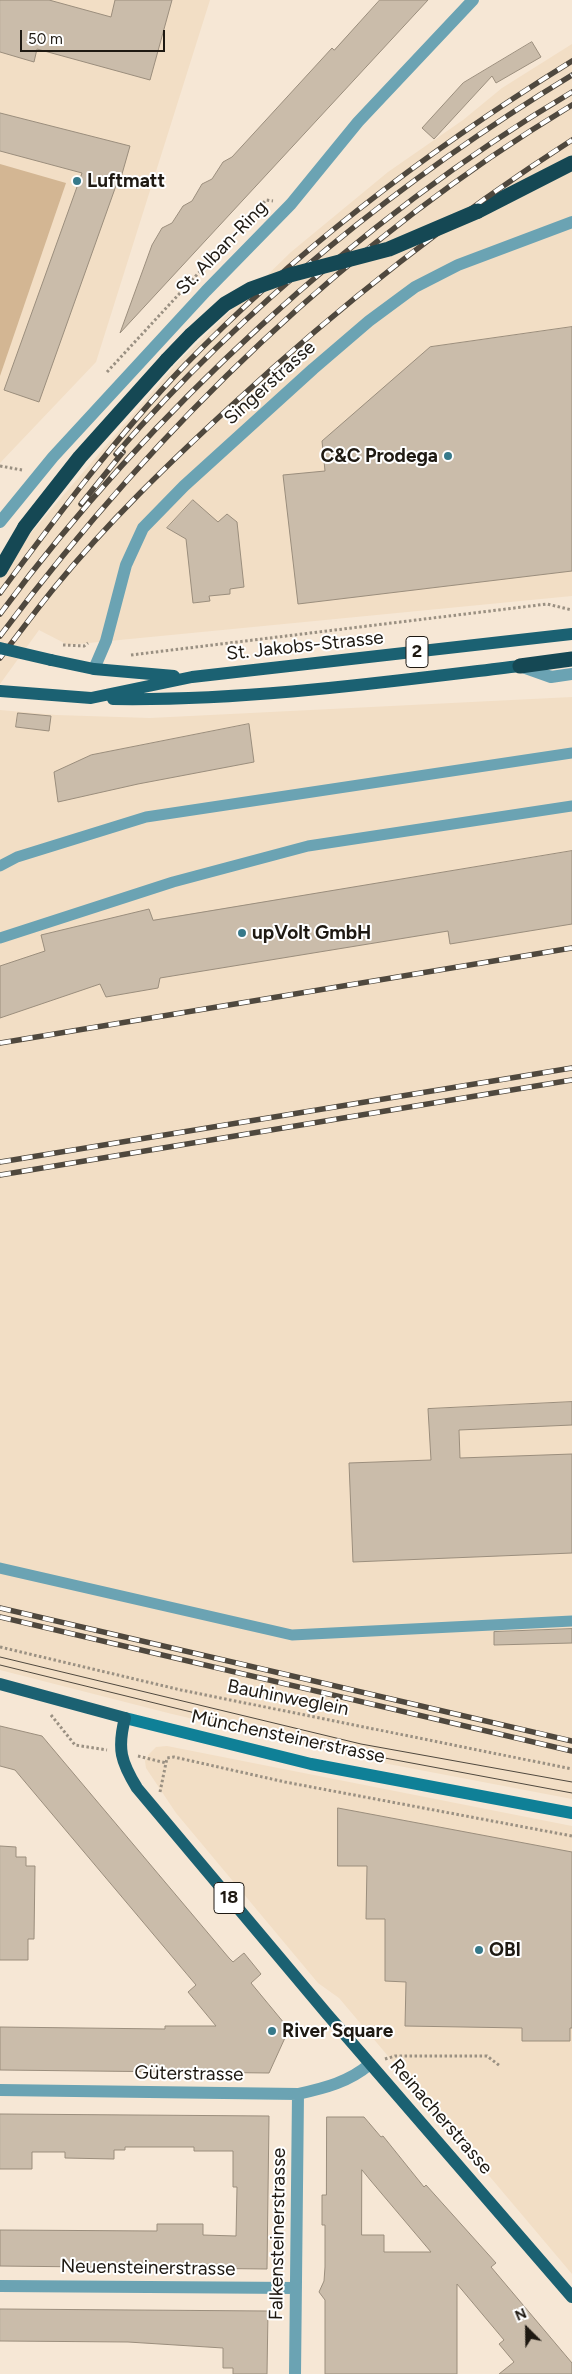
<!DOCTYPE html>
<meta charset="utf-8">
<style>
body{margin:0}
#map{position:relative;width:572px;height:2374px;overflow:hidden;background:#f6e7d5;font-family:Figtree,sans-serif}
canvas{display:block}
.north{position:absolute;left:502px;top:2304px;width:50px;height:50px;-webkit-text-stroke:4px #fff;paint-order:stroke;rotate:337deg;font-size:14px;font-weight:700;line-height:20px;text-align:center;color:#1e1912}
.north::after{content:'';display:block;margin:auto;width:18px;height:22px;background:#1e1912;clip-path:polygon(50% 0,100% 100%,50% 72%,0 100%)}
.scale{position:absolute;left:20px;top:30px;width:145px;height:22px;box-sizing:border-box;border:2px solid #1e1912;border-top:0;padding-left:6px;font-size:15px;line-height:18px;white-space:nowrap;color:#1e1912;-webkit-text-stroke:4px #fff;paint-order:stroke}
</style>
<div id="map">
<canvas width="572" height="2374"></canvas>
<div class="north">N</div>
<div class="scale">50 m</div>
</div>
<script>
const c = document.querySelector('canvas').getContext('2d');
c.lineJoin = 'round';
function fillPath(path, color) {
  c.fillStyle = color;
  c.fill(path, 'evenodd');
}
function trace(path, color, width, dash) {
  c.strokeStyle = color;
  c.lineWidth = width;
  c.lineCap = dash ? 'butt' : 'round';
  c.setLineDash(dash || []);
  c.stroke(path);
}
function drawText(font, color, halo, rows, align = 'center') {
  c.font = font + ' Figtree,sans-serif';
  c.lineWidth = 4;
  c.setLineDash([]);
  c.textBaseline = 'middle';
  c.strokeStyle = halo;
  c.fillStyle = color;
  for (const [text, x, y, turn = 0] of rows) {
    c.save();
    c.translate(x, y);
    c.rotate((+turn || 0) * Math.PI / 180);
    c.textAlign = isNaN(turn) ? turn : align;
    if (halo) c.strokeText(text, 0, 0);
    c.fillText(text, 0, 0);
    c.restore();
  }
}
const built = new Path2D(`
 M0,0H210L96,362L0,463Z
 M572,44V596L68,645L39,630L0,684V569L177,363L291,252L388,172L463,120L502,88Z
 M572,697V1799L357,1758L168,1713L0,1670V710L56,715L150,718Z
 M167,1746L572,1826V2274L339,1998L318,1983L176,1813L146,1768L145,1761L149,1754L156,1747Z`);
const green = new Path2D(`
 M0,164L66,183L0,376Z`);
const building = new Path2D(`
 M0,0H49L111,17L115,0H172L150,80L37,49L34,62L0,52Z
 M380,0H428L120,333L152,245L162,228L172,223L183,206L192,201L202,184L212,179L223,162L232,157L332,48L334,50Z
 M532,42L541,57L496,83L492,76L434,139L422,128L463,83Z
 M0,113L130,146L120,181L118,180L39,402L4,390L82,173L0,151Z
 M572,327V571L298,604L283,475L325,471L322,441L430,347Z
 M193,500L218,522L227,514L237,522L244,587L230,589V594L209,596L210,601L193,603L186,539L167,528Z
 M18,713L51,716L49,731L16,727Z
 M249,724L254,762L138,784L58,802L54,772L91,755Z
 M572,851V924L450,944L448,931L160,978L158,988L106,997L100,984L0,1018V966L45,951L41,935L149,909L153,920Z
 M572,1402V1425L459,1430L460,1458L572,1454V1553L353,1562L349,1463L431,1460L428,1409Z
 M572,1629V1643L494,1645V1632Z
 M0,1726L42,1736L229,1958L233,1962L244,1953L261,1974L251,1983L289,2029L269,2073L0,2070V2027L165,2029V2026H216L188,1992L196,1985L15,1770L0,1766Z
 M338,1808L572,1852V2028H570V2041H522V2028L405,2026L406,1982L385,1981V1919H366L367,1866H338Z
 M0,1846L16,1847V1857H26V1866H35L34,1939H28V1960H0Z
 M0,2114L269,2116L267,2269L0,2266V2230L157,2231V2224H203V2235L236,2236L237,2187H233V2151H194V2147H125V2150H114V2159L65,2158V2152H32V2169H0Z
 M327,2117H364L381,2137L383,2136L424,2187L426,2185L496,2263L491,2267L572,2363V2374H499L514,2362L499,2344L504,2340L457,2284V2374H325V2300L319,2292L324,2281L325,2267V2225H322V2195H326ZM362,2170L371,2181L431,2252H384V2235H362Z
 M0,2309L268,2311L267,2374H233V2368H223V2348L128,2342L0,2341Z`);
const path = new Path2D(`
 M107,372L266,200L273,201
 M0,466L22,470
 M63,645L84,646L88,643
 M131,655L547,604L572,610
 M0,1647L181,1690L572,1769
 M51,1715L75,1745L107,1750
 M138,1756L166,1763
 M160,1792L167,1758L174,1757L285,1782L572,1836
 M385,2059L395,2056H487L500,2066`);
const service = new Path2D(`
 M0,866L17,857L146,817L572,753
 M0,938L173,882L308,846L572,806
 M0,1568L292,1635L572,1621`);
const minor = new Path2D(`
 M0,522L53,457L206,291L291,204L358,122L473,0
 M94,669L106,641L126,565L143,528L184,486L313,369L369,321L415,287L458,265L572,222
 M0,2090L298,2094C325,2088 349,2082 370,2064
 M0,2286L296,2288
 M295,2374L298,2094`);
const tertiary = new Path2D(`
 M520,666L551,677L572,674`);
const secondary = new Path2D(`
 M125,1718L311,1764L572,1813`);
const primary = new Path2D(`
 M51,660L94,669L174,676
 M0,691L91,698L192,677L572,634
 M113,699C250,701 385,682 520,666
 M0,1684L125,1718C117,1749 121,1762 137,1788L327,2014L572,2297`);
const motorway = new Path2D(`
 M478,211L572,163
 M167,360L191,335
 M0,570L25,527
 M520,666L572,659`);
const tram = new Path2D(`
 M0,1657L361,1744L572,1782
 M0,1665L358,1753L572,1793`);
const rail = new Path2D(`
 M116,454C245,305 404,177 572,75
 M81,504L123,452
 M0,593C58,515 116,437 184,366C298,248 433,147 572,61
 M0,614C149,413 356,220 572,92
 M0,636C157,427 348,240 572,105
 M0,658C18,635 36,610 55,587C108,522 169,463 231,406C337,308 450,218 572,140
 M0,1043L572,948
 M0,1162L572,1068
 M0,1175L572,1080
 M0,1608L572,1741
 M0,1617L572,1751`);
const primaryBridge = new Path2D(`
 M0,648L51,660`);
const motorwayBridge = new Path2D(`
 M191,335L225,304L251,289L290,275L389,249L478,211
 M25,527L80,457L167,360`);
const markers = [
 [77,181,5,"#36798a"],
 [448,456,5,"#36798a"],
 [242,933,5,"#36798a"],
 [479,1950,5,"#36798a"],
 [272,2031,5,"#36798a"]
];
const shields = [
 [417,652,22],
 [229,1898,30]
];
const shieldNames = [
 ["2",417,652],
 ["18",229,1898]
];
const poiNames = [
 ["Luftmatt",87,181],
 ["C&C Prodega",438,456,"right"],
 ["upVolt GmbH",252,933],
 ["OBI",489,1950],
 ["River Square",282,2031]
];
const streetNames = [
 ["St. Alban-Ring",222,248,-46],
 ["Singerstrasse",270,383,-42],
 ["St. Jakobs-Strasse",305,646,-6],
 ["Bauhinweglein",288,1698,11],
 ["Münchensteinerstrasse",288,1737,12],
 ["Güterstrasse",189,2074,1],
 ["Reinacherstrasse",441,2117,49],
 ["Falkensteinerstrasse",278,2234,-89],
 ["Neuensteinerstrasse",148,2268,1]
];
fillPath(built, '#f2dec5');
fillPath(green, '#d3b693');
fillPath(building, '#cabcaa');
trace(building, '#9b8e7d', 1);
trace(path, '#9a9082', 3, [2.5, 2.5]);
trace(service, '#6ba3b3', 11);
trace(minor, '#6ba3b3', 12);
trace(tertiary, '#6ba3b3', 12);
trace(secondary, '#0f8097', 12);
trace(primary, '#1b6172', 12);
trace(motorway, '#154854', 15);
trace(tram, '#4f483e', 1);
trace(rail, '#4f483e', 5.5);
trace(rail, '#fff', 4, [11]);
trace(primaryBridge, '#1b6172', 12);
trace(motorwayBridge, '#154854', 15);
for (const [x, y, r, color] of markers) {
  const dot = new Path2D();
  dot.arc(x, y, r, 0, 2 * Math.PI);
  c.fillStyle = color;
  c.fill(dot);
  trace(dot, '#fff', 2);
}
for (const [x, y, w] of shields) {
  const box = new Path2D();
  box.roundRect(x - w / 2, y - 15.5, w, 31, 4);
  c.fillStyle = '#fff';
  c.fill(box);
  trace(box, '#1e1912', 1);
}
drawText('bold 18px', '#1e1912', null, shieldNames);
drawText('bold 19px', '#1e1912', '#fff', poiNames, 'left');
drawText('19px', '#1e1912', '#fff', streetNames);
</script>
